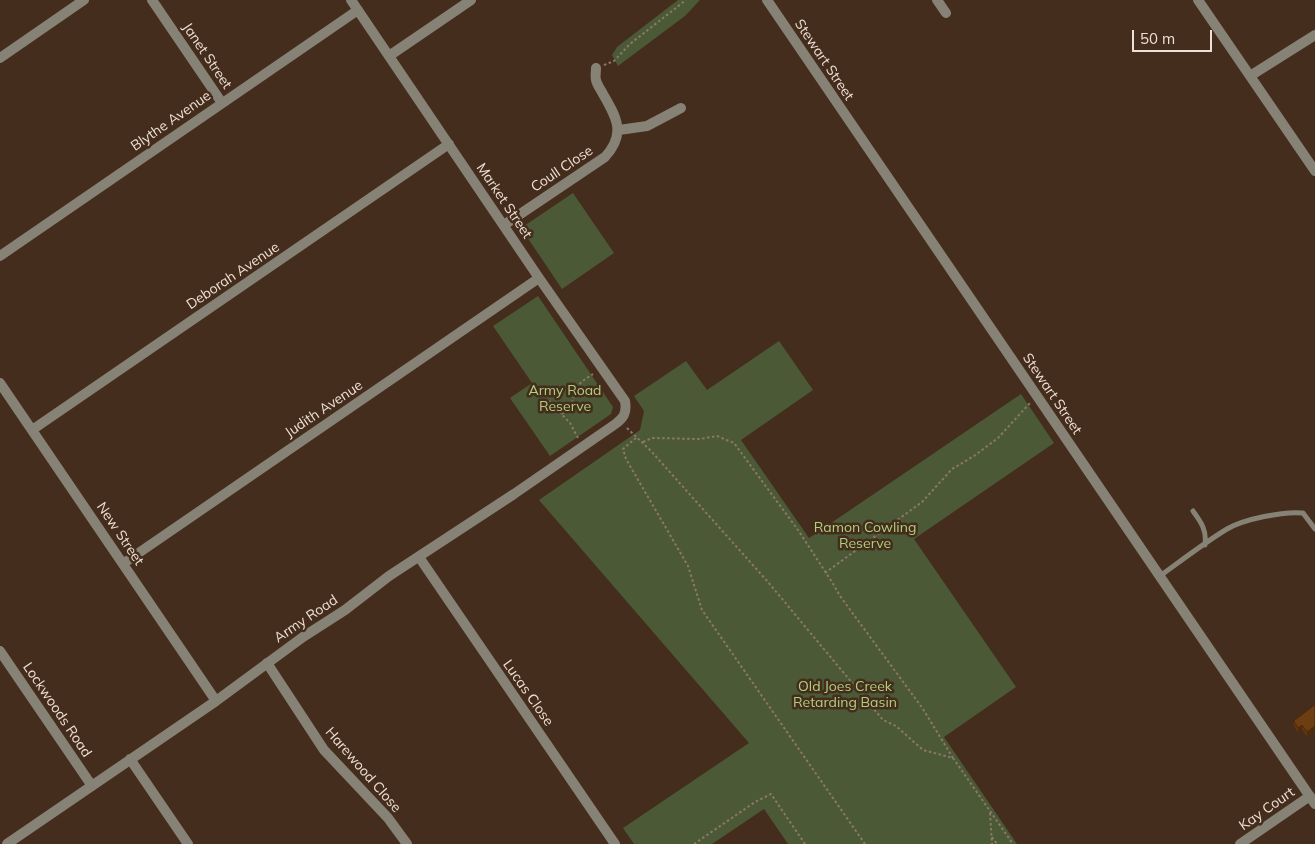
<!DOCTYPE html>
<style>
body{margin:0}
#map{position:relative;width:1315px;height:844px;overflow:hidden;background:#442d1c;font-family:Mulish,sans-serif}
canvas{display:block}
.scale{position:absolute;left:1132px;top:30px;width:80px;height:22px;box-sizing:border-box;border:2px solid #efe0d5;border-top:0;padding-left:6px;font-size:15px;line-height:18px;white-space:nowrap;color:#efe0d5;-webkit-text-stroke:4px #442d1c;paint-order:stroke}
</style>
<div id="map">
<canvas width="1315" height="844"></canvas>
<div class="scale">50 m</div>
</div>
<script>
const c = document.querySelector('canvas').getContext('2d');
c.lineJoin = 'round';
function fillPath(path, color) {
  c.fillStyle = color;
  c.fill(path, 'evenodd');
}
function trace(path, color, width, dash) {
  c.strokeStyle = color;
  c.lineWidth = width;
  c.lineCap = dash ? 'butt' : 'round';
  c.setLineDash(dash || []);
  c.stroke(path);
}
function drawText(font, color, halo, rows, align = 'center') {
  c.font = font + ' Mulish,sans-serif';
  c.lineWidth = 5;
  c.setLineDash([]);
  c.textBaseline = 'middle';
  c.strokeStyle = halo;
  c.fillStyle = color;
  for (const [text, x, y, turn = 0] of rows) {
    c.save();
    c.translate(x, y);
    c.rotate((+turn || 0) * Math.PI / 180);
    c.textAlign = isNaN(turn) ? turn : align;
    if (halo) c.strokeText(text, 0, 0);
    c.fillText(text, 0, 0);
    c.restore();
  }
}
const green = new Path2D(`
 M678,0H700L685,16L618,66L612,55L617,47Z
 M573,193L614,253L562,289L523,231L524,226Z
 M538,296L613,407L611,414L550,456L510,398L532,383L493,326Z
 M779,341L813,390L741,440L809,538L1021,394L1054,443L914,539L1016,687L944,737L1017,844H788L764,809L712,844H634L623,828L749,743L539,500L640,430L644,411L634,396L686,361L707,390Z`);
const path = new Path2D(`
 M604,65L614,61L630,44L686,0
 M549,401L570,423L578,438
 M562,414L571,404L581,382L593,374
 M627,428L651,451L768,582L883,720L896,726L923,750L953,758L1013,844
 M636,438L623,449L626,459L688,566L702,610L865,844
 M643,442L652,438L700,439L717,436L734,443L798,530L832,582L840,596L923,709L953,758
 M825,573L922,502L952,469L974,456L998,438L1030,403
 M990,813L992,844
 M992,837L997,844
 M694,844L755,802L771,794L805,844`);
const lane = new Path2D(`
 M1193,511C1201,522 1207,530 1205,545
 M1160,576C1182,560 1204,543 1227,529C1244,519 1284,511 1303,513L1315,529`);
const street = new Path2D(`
 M152,0L222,103
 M767,0L1315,804
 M937,0L946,13
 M1198,0L1315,171
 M389,56L471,0
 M0,58L84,0
 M1250,76L1315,35
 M619,130L647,126L681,108
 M504,225L605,157C626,134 617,118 603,94C601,90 597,85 596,80C595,77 596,72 596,68
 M0,256L358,10
 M0,383L216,701
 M32,430L449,144
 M419,557L615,844
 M124,563L539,278
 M0,651L92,786
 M267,663L324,750L388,818L407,844
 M130,759L188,844
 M7,844L216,701L303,637L345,610L389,576L514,494L614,425C624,418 627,413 625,401L539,278L351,0
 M1240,844L1310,796`);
const wall = new Path2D(`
 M1315,705V731L1307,737L1302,730L1298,733L1294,726V721Z`);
const shadedWall = new Path2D(`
 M1302,725V730L1298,733V728Z
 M1315,726V731L1307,737V732Z`);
const building = new Path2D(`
 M1315,705V726L1307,732L1302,725L1298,728L1294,721Z`);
const streetNames = [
 ["Janet Street",207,56,56],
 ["Stewart Street",824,60,56],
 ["Blythe Avenue",171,121,-35],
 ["Coull Close",562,169,-34],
 ["Market Street",504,201,56],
 ["Deborah Avenue",233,276,-34],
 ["Stewart Street",1052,394,56],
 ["Judith Avenue",324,409,-34],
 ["New Street",120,534,56],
 ["Army Road",306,619,-34],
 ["Lucas Close",528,693,55],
 ["Lockwoods Road",57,710,56],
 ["Harewood Close",363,770,49],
 ["Kay Court",1267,809,-35]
];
const parkNames = [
 ["Army Road",565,391],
 ["Reserve",565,407],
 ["Ramon Cowling",865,528],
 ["Reserve",865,544],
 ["Old Joes Creek",845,687],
 ["Retarding Basin",845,703]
];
fillPath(green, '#4b5936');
trace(path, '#8c786a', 2, [2.5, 2.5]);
trace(lane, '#878276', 5);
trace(street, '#878276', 10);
fillPath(wall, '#5f3510');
fillPath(shadedWall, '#4d2b0d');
fillPath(building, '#6e3e13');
trace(building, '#4d2b0d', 1);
drawText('14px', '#efe0d5', '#442d1c', streetNames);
drawText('14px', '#afd17c', '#442d1c', parkNames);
</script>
